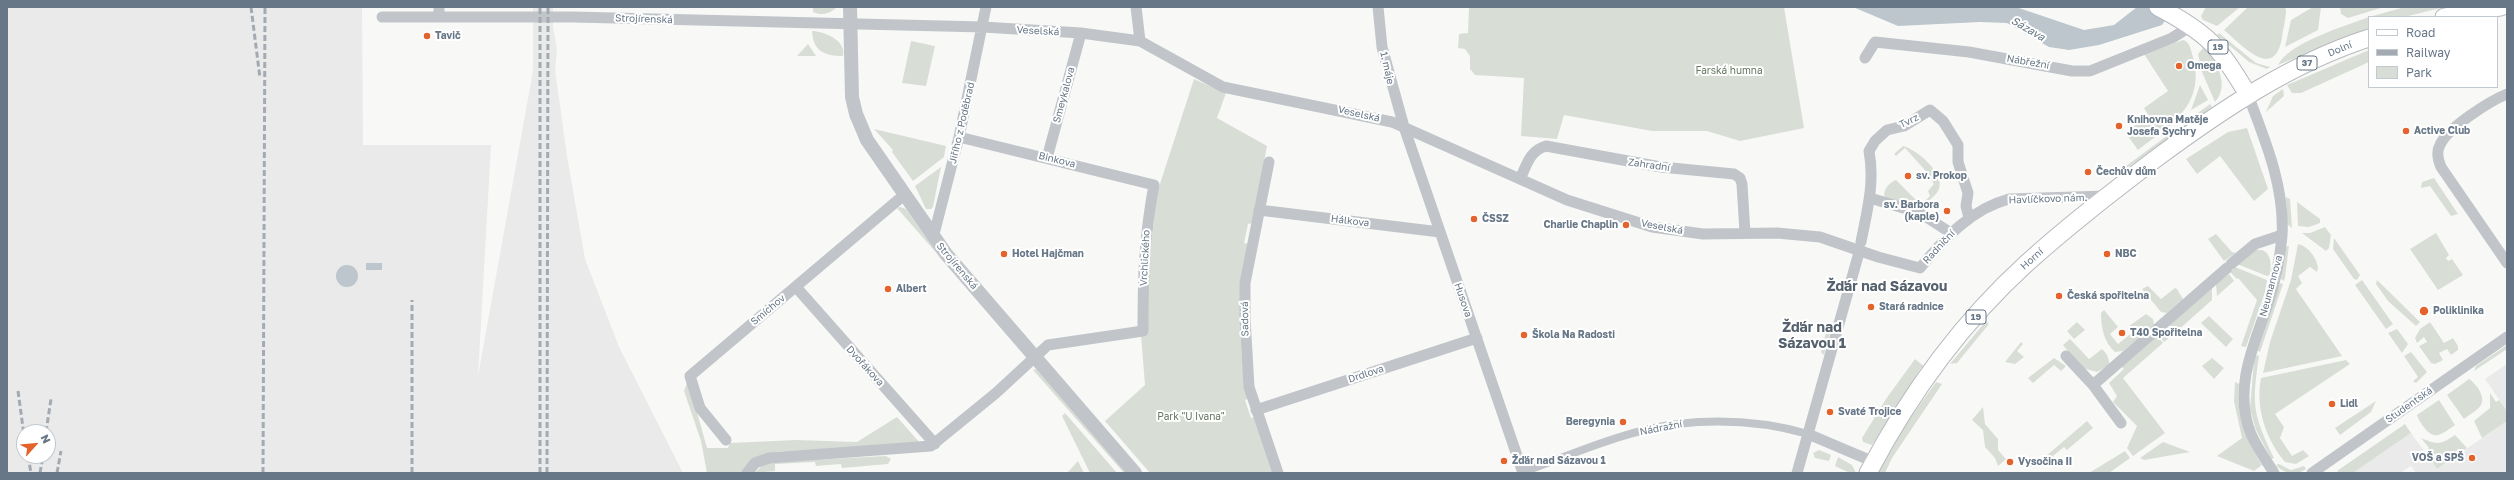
<!DOCTYPE html>
<meta charset="utf-8">
<style>
body{margin:0}
#map{position:relative;width:2514px;height:480px;overflow:hidden;background:#f8f9f6;font-family:"Golos Text",sans-serif}
canvas{display:block}
.frame{position:absolute;inset:0;border:8px solid #677787;pointer-events:none}
.legend{position:absolute;left:2368px;top:16px;width:130px;height:72px;box-sizing:border-box;background:#fff;border:1px solid #c2c9cf;margin:0;padding:5px 7px;list-style:none;font-size:12px;color:#677787}
.legend li{display:flex;align-items:center;gap:8px;height:20px}
.legend b{width:20px;border:1px solid #c2c9cf}
.north{position:absolute;left:16px;top:424px;width:40px;height:40px;box-sizing:border-box;background:#fff;border:1px solid #c2c9cf;border-radius:50%;rotate:63deg;font-size:11px;font-weight:700;line-height:16px;text-align:center;color:#677787}
.north::after{content:'';display:block;margin:auto;width:14px;height:18px;background:#e4622b;clip-path:polygon(50% 0,100% 100%,50% 72%,0 100%)}
</style>
<div id="map">
<canvas width="2514" height="480"></canvas>
<div class="frame"></div>
<ul class="legend">
<li><b style="height:5px;background:#fff"></b>Road</li>
<li><b style="height:5px;background:#a4aab1"></b>Railway</li>
<li><b style="height:11px;background:#d8ded5"></b>Park</li>
</ul>
<div class="north">N</div>
</div>
<script>
const c = document.querySelector('canvas').getContext('2d');
c.lineJoin = 'round';
function fillPath(path, color) {
  c.fillStyle = color;
  c.fill(path, 'evenodd');
}
function trace(path, color, width, dash) {
  c.strokeStyle = color;
  c.lineWidth = width;
  c.lineCap = dash ? 'butt' : 'round';
  c.setLineDash(dash || []);
  c.stroke(path);
}
function drawText(font, color, halo, rows, align = 'center') {
  c.font = font + ' "Golos Text",sans-serif';
  c.lineWidth = 4;
  c.setLineDash([]);
  c.textBaseline = 'middle';
  c.strokeStyle = halo;
  c.fillStyle = color;
  for (const [text, x, y, turn = 0] of rows) {
    c.save();
    c.translate(x, y);
    c.rotate((+turn || 0) * Math.PI / 180);
    c.textAlign = isNaN(turn) ? turn : align;
    if (halo) c.strokeText(text, 0, 0);
    c.fillText(text, 0, 0);
    c.restore();
  }
}
const built = new Path2D(`
 M7,7H362L363,145H491L478,376L533,71V7H553V26L557,50L555,70L567,156L585,259L619,347L683,473H7ZM24,432H48V456H24Z
 M2507,364V411L2485,379Z
 M2507,421V473H2416L2411,466L2400,473H2353L2411,433L2437,469Z`);
const green = new Path2D(`
 M813,7H837C830,14 822,16 813,12Z
 M1469,7H1784L1804,128L1740,141L1707,131H1652L1564,115L1557,139L1521,136L1524,78L1475,75L1470,69V56L1465,49L1458,48L1459,34L1468,33Z
 M2206,7H2240L2217,26L2203,20L2201,16Z
 M2248,7H2285L2286,10C2286,19 2283,29 2282,38C2274,82 2242,45 2224,30Z
 M2313,7H2321L2318,30L2285,47L2291,20Z
 M2340,7H2384L2348,18L2341,14Z
 M2405,7H2445L2404,17H2369Z
 M2369,17V28L2278,65C2288,43 2345,26 2369,17Z
 M812,31C823,31 847,40 843,56C824,56 813,51 812,31Z
 M2219,33L2256,63L2270,67L2267,69L2249,62L2217,35Z
 M2183,40C2190,41 2191,51 2193,57C2206,105 2170,126 2138,150L2125,132L2149,116L2144,108L2168,91L2144,54Z
 M911,41L935,46L926,86L902,83Z
 M808,44L816,56H797Z
 M2205,46C2217,63 2230,85 2215,102L2202,72L2198,54Z
 M2369,50V62L2301,93H2292L2287,85Z
 M1194,79L1226,93L1217,118L1267,146L1253,223L1248,224L1244,243L1248,244C1239,298 1237,345 1248,399L1245,400L1251,418L1254,417L1274,473H1150L1105,421L1145,385L1141,335L1157,193Z
 M2200,85L2208,100L2191,110Z
 M2283,89L2284,96L2266,112L2273,96Z
 M2210,104L2212,107L2119,174L2118,172Z
 M2247,128L2268,189L2254,201L2220,156L2197,174L2186,159L2228,132Z
 M874,129L946,146L944,157L913,181L892,152L893,150Z
 M1903,146C1916,149 1945,173 1939,189C1935,198 1925,203 1917,207L1885,198C1882,190 1890,182 1896,180L1917,201H1925L1930,196L1928,191L1934,184L1924,169L1905,148L1896,156L1894,154Z
 M941,167L933,207L931,209H926L915,186Z
 M2434,178L2458,214L2451,216L2430,186L2421,188L2422,182Z
 M2286,197L2290,199L2292,228L2287,224Z
 M2297,202L2320,219V223L2309,227L2298,226Z
 M900,207L906,209L939,256L897,208Z
 M2325,227L2331,235L2329,248L2326,251L2302,233H2310Z
 M2436,233L2449,255L2446,258L2448,261L2452,259L2463,275L2438,290L2410,249Z
 M2216,234L2232,252L2236,253L2224,261L2208,239Z
 M2334,238L2360,275L2357,280L2354,279L2333,249Z
 M2298,244C2308,246 2317,258 2318,268L2317,272L2310,267L2298,276L2302,283L2296,289L2342,356L2263,373L2270,342L2291,280Z
 M2289,246L2285,277L2284,281L2281,279L2285,247Z
 M2255,250C2271,248 2272,263 2270,275L2267,276L2237,264Z
 M2235,267L2267,280L2265,292L2246,347L2241,346L2257,300L2238,278L2237,279L2230,272Z
 M2229,274L2234,281L2217,296L2216,284Z
 M2362,280L2393,324L2386,329L2355,285Z
 M2377,280L2420,322L2416,326L2388,301L2376,284Z
 M2280,283L2283,284L2260,352L2256,350Z
 M2148,286L2161,299L2175,288L2177,289L2183,299L2167,313L2161,312L2142,289Z
 M2212,286V300L2176,332L2168,324Z
 M2104,310L2118,327L2110,334L2118,344L2133,332L2129,326L2146,314L2153,319L2154,325L2123,351L2115,352C2104,343 2101,327 2101,313Z
 M2209,316L2233,339L2226,347L2201,323Z
 M1986,321L1989,324L1957,363L1950,364Z
 M2077,322L2085,330L2074,339L2067,331Z
 M2430,322L2444,343L2453,338L2458,346V350L2451,355L2447,349L2439,353L2443,360L2435,364L2431,363L2419,346L2427,342L2424,337L2417,343L2415,338L2420,329Z
 M2165,327L2174,334L2164,342L2157,334Z
 M1827,328L1831,330L1824,355L1821,352Z
 M2397,329L2408,344L2402,353L2388,333Z
 M2156,335L2163,343L2123,378L2165,433L2133,456L2127,448L2137,426L2113,402L2117,396L2109,383L2124,369L2121,366Z
 M2070,339L2089,359L2102,349C2107,353 2110,360 2109,365L2097,372L2082,368L2063,345Z
 M2021,342L2023,344L2017,351L2024,357L2015,364L2005,362Z
 M2507,345V349L2474,371L2476,366Z
 M2411,352L2427,372L2416,383L2413,381L2418,377L2404,356Z
 M2257,355L2259,356C2252,404 2252,413 2274,458L2271,459L2256,430L2250,409L2254,360Z
 M2054,358L2066,366L2061,371L2054,365L2033,383L2028,378Z
 M2212,358L2224,368L2214,379L2202,366Z
 M1915,359L1925,367L1921,368L1872,445L1863,442L1862,438L1886,399Z
 M2346,360L2350,364L2275,414L2284,427L2280,438L2292,456L2303,450L2309,456L2296,464L2285,462C2266,440 2255,407 2261,378Z
 M1036,369L1129,473H1124L1033,370Z
 M2469,379C2473,381 2475,385 2478,388C2489,406 2477,409 2464,419L2447,395Z
 M688,380L707,448H728L730,443L796,440L857,442L897,417L920,443L774,452L743,473H707L701,441L684,391Z
 M1936,382L1942,384L1892,458L1885,473H1878L1906,424Z
 M2235,382L2239,384C2236,415 2246,439 2262,465L2254,471L2217,456L2242,438L2234,401Z
 M2490,393L2496,402L2499,400L2507,411V421L2482,438L2474,421L2490,408Z
 M2439,400L2455,425C2442,434 2434,442 2423,426C2421,423 2418,419 2417,415Z
 M2376,401L2371,412L2340,435L2335,428Z
 M1983,407L1985,424L1998,439V450L2006,459L1998,466L1995,458L1985,447L1983,430L1972,420Z
 M1065,413L1117,473H1090L1062,416Z
 M2087,421L2093,428L2067,450L2064,447L2049,459L2046,456Z
 M2405,424L2411,433L2353,473H2339L2337,471Z
 M2455,435L2467,448L2437,469L2425,451L2429,448L2421,438C2438,445 2440,445 2455,435Z
 M2163,442L2190,452L2144,460L2140,458Z
 M1819,450L1831,455L1829,461L1815,458L1813,453Z
 M2125,451L2130,458L2109,473H2089Z
 M886,456L891,459L888,464L842,468L841,464L816,466L815,462L775,464V471L754,473L762,466L772,462Z
 M1838,457L1852,465L1856,473H1850L1835,466Z
 M1078,461L1084,473H1067Z
 M2279,464L2291,470L2304,466L2306,469C2296,476 2284,474 2276,465Z`);
const water = new Path2D(`
 M1853,7H2016L2084,30L2114,25L2137,7H2174L2162,25L2099,45L2069,50L2049,47L2007,23L1980,22L1898,26Z
 M366,263H382V270H366Z
 M336 276a11 11 0 1 1 22 0a11 11 0 1 1-22 0Z`);
const pedestrian = new Path2D(`
 M1523,472C1571,455 1626,430 1677,424C1720,419 1766,422 1808,434`);
const minor = new Path2D(`
 M1136,7L1140,41
 M1378,7L1382,47L1404,127L1523,473
 M382,17H573L983,27L1081,33L1140,41L1223,87L1392,122L1567,200L1652,227L1703,234L1777,233L1820,237L1878,257L1920,268C1945,238 1971,209 2009,199L2106,196
 M439,17V7
 M1865,58L1875,42L1969,52L2072,71H2090L2172,38L2191,26
 M2507,94C2490,101 2447,128 2440,145C2436,152 2438,160 2441,167L2507,263
 M2248,95C2265,140 2285,187 2282,236C2280,259 2275,283 2268,304C2253,346 2233,390 2251,434C2257,448 2266,460 2274,473
 M1047,158L1081,33
 M1269,162L1245,283V318L1249,387L1278,473
 M1520,179C1527,165 1529,151 1546,146L1661,167L1734,174L1740,178L1742,184L1745,233
 M1870,198L1920,213L1951,233
 M1259,210L1440,232
 M933,238L959,137L986,7
 M1861,242C1867,211 1875,183 1869,151L1875,141L1887,130L1904,126L1930,110L1943,121L1958,145V162L1968,193L1966,206L1969,218
 M2231,264L2255,244L2282,235
 M796,287L935,444
 M2066,356L2093,385L2121,423
 M2093,385L2227,268
 M1256,410L1477,338
 M1808,434L1874,462
 M726,440L700,408L690,376L904,195
 M747,473L755,463L769,458L931,446L996,393L1048,345L1143,331C1143,277 1144,238 1154,185L959,137
 M1797,473L1860,249
 M2312,473L2507,337`);
const tertiary = new Path2D(`
 M850,7L852,97L856,114L867,140L946,254L1135,473`);
const primary = new Path2D(`
 M2158,7C2208,33 2220,47 2248,95
 M2444,17L2501,7
 M1868,473C1909,395 1962,322 2027,263C2068,226 2111,193 2154,160C2220,111 2291,63 2369,38`);
const rail = new Path2D(`
 M251,7L260,78
 M18,391L24,435
 M46,432L51,399
 M28,456L31,473
 M40,473L43,456
 M57,473L61,451
 M263,473L265,7
 M412,473V300
 M540,473V7
 M547,473L548,7`);
const markers = [
 [427,36,4,"#e4622b"],
 [2179,66,4,"#e4622b"],
 [2119,126,4,"#e4622b"],
 [2406,131,4,"#e4622b"],
 [2088,172,4,"#e4622b"],
 [1908,176,4,"#e4622b"],
 [1947,211,4,"#e4622b"],
 [1474,219,4,"#e4622b"],
 [1626,225,4,"#e4622b"],
 [1004,254,4,"#e4622b"],
 [2107,254,4,"#e4622b"],
 [888,289,4,"#e4622b"],
 [2059,296,4,"#e4622b"],
 [1871,307,4,"#e4622b"],
 [2424,311,5,"#e4622b"],
 [2122,333,4,"#e4622b"],
 [1524,335,4,"#e4622b"],
 [2332,404,4,"#e4622b"],
 [1830,412,4,"#e4622b"],
 [1623,422,4,"#e4622b"],
 [2472,458,4,"#e4622b"],
 [1504,461,4,"#e4622b"],
 [2010,462,4,"#e4622b"]
];
const shields = [
 [2218,47,20],
 [2307,63,20],
 [1976,317,20]
];
const shieldNames = [
 ["19",2218,47],
 ["37",2307,63],
 ["19",1976,317]
];
const streetNames = [
 ["Strojírenská",644,19,2],
 ["Veselská",1038,31,3],
 ["Dolní",2340,49,-22],
 ["Nábřežní",2028,62,10],
 ["1. máje",1387,68,77],
 ["Smeykalova",1064,95,-75],
 ["Veselská",1359,114,13],
 ["Tvrz",1909,121,-26],
 ["Jiřího z Poděbrad",962,123,-77],
 ["Binkova",1057,160,14],
 ["Zahradní",1649,165,8],
 ["Havlíčkovo nám.",2048,199,-2],
 ["Hálkova",1350,221,7],
 ["Veselská",1662,227,11],
 ["Radniční",1939,247,-47],
 ["Vrchlického",1145,258,-87],
 ["Horní",2032,259,-42],
 ["Strojírenská",957,266,50],
 ["Neumannova",2271,286,-75],
 ["Husova",1463,300,71],
 ["Smíchov",768,310,-40],
 ["Sadová",1245,319,-91],
 ["Dvořákova",865,366,48],
 ["Drdlova",1366,374,-18],
 ["Studentská",2409,405,-35],
 ["Nádražní",1661,428,-11]
];
const poiNames = [
 ["Tavič",435,36],
 ["Omega",2187,66],
 ["Knihovna Matěje",2127,120],
 ["Josefa Sychry",2127,132],
 ["Active Club",2414,131],
 ["Čechův dům",2096,172],
 ["sv. Prokop",1916,176],
 ["sv. Barbora",1939,205,"right"],
 ["(kaple)",1939,217,"right"],
 ["ČSSZ",1482,219],
 ["Charlie Chaplin",1618,225,"right"],
 ["Hotel Hajčman",1012,254],
 ["NBC",2115,254],
 ["Albert",896,289],
 ["Česká spořitelna",2067,296],
 ["Stará radnice",1879,307],
 ["Poliklinika",2433,311],
 ["T40 Spořitelna",2130,333],
 ["Škola Na Radosti",1532,335],
 ["Lidl",2340,404],
 ["Svaté Trojice",1838,412],
 ["Beregynia",1615,422,"right"],
 ["VOŠ a SPŠ",2464,458,"right"],
 ["Žďár nad Sázavou 1",1512,461],
 ["Vysočina II",2018,462]
];
const parkNames = [
 ["Farská humna",1729,71],
 ["Park \"U Ivana\"",1191,417]
];
const waterNames = [
 ["Sázava",2028,29,30]
];
const districtNames = [
 ["Žďár nad Sázavou",1887,287],
 ["Žďár nad",1812,328],
 ["Sázavou 1",1812,344]
];
fillPath(built, '#e9eae9');
fillPath(green, '#d8ded5');
fillPath(water, '#bcc6cc');
trace(primary, '#b5b9be', 19);
trace(pedestrian, '#c1c5ca', 8);
trace(minor, '#c1c5ca', 11);
trace(tertiary, '#c1c5ca', 14);
trace(primary, '#fff', 17);
trace(rail, '#a4aab1', 3, [6, 3]);
for (const [x, y, r, color] of markers) {
  const dot = new Path2D();
  dot.arc(x, y, r, 0, 2 * Math.PI);
  c.fillStyle = color;
  c.fill(dot);
  trace(dot, '#fff', 1.5);
}
for (const [x, y, w] of shields) {
  const box = new Path2D();
  box.roundRect(x - w / 2, y - 7, w, 14, 3);
  c.fillStyle = '#fff';
  c.fill(box);
  trace(box, '#677787', 1);
}
drawText('bold 9px', '#677787', null, shieldNames);
drawText('10px', '#677787', '#fff', streetNames);
drawText('bold 10px', '#677787', '#fff', poiNames, 'left');
drawText('10px', '#667962', '#fff', parkNames);
drawText('italic 11px', '#637883', '#fff', waterNames);
drawText('bold 14px', '#55616c', '#fff', districtNames);
</script>
